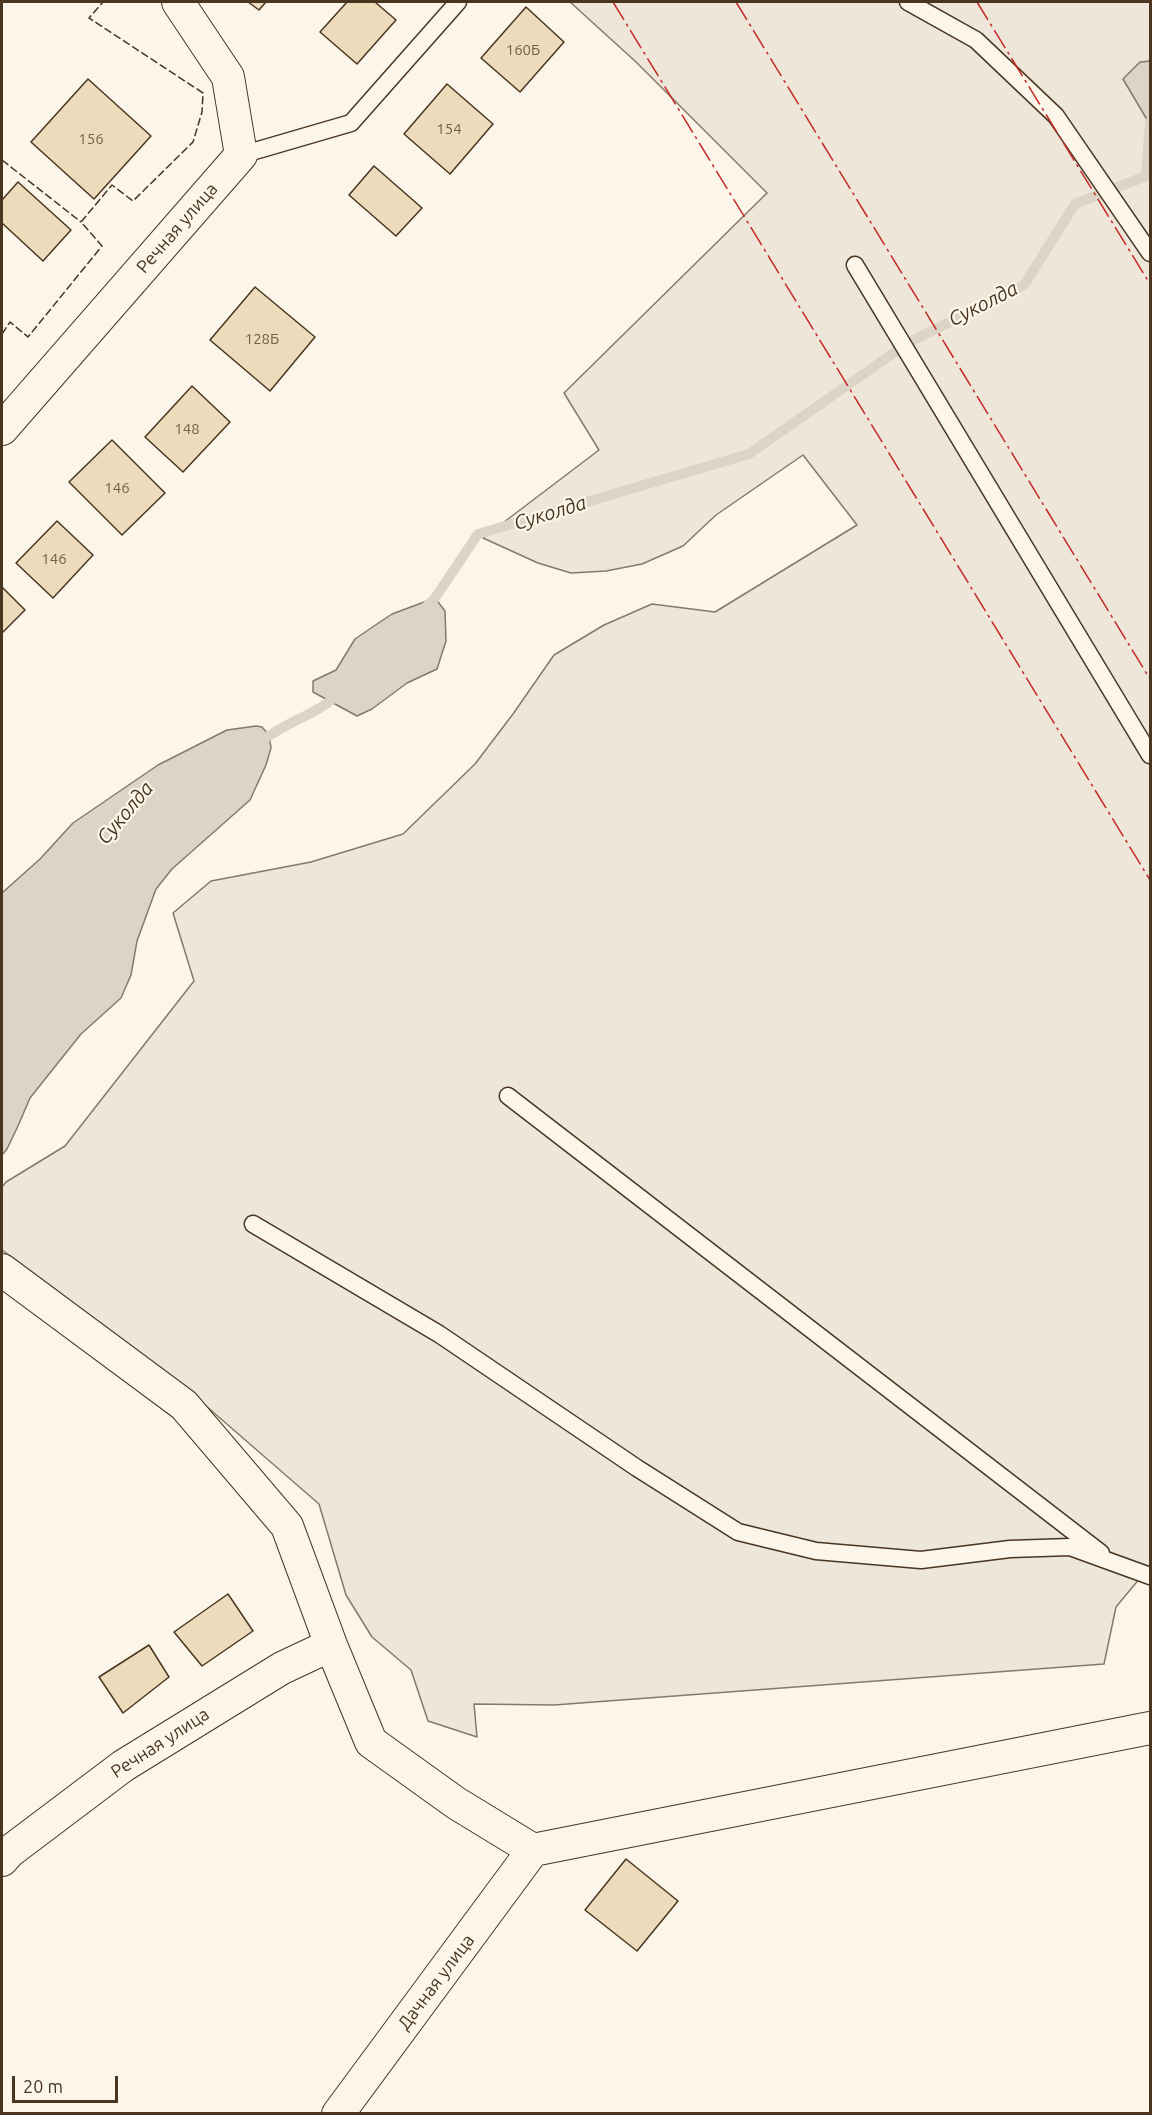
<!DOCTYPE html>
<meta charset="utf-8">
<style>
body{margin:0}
#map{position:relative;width:1152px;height:2115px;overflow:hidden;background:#fbf6e9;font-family:Ubuntu,sans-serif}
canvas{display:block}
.frame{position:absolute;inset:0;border:3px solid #4a3520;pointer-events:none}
.scale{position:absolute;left:12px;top:2076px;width:106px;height:27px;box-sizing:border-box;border:3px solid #4a3520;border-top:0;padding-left:8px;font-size:18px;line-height:21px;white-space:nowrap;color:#4a3520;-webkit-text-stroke:4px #fbf6e9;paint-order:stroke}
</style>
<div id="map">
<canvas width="1152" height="2115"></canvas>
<div class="frame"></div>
<div class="scale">20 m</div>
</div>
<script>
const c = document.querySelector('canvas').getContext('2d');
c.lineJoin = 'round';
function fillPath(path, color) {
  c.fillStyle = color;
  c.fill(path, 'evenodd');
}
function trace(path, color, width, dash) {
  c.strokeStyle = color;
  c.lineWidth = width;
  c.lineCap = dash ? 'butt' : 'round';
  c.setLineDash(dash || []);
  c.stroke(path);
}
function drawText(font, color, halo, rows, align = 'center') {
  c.font = font + ' Ubuntu,sans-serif';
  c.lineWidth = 4.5;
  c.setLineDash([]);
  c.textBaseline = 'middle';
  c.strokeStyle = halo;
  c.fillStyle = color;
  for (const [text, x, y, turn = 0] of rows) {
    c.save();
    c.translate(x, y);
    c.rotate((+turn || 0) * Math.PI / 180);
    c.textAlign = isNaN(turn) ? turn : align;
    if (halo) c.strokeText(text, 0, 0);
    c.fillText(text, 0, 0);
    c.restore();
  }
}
const green = new Path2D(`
 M570,2H1150V1566L1116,1607L1104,1664L554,1705L474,1704L477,1737L428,1721L411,1670L372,1637L346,1595L319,1504L198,1399L2,1250V1187L6,1182L65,1146L194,981L173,913L211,881L311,862L403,834L475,764L513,714L554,655L604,625L652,604L715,612L857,525L803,455L716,515L683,546L642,564L606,571L571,573L538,563L483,538L599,450L564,393L767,193L635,61Z`);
const water = new Path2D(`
 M1150,61V123H1149L1123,79L1140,62Z
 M435,598L445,611L446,641L437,669L407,683L372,709L357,716L313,692V681L336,670L355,639L377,624L392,614Z
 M256,726L262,727L269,735L271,748L266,765L250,800L172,869L156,889L137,941L131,975L121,998L81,1034L30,1098L18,1126L7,1149L2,1155V893L40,859L73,823L158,765L227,730Z`);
const stream = new Path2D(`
 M425,608L435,598L478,534L749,454L908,343L1024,285L1075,204L1146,176L1150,122
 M259,743C284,722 318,715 342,691`);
const building = new Path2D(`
 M248,2H266L259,10Z
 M347,2H375L396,20L357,64L320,32Z
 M526,7L564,42L520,92L481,58Z
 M88,79L151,136L94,199L31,142Z
 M447,84L493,124L450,174L404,134Z
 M374,166L422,208L396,236L349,195Z
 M18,182L71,230L43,261L2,223V200Z
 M255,287L315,337L270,391L210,340Z
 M192,386L230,422L183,472L145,437Z
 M112,440L165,493L122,535L69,482Z
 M57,521L93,555L53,598L16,563Z
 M2,587L25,610L2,633Z
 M228,1594L253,1631L202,1666L174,1632Z
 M149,1645L169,1677L123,1713L99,1677Z
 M626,1859L678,1901L637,1951L585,1910Z`);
const service = new Path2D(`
 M908,2L976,40L1056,116L1150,253
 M241,155L351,123L458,2
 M855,265L1150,755
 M508,1096L1101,1553
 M253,1224L439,1334L637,1468L738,1532L816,1551L921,1560L1010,1549L1070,1547L1150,1576`);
const minor = new Path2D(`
 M2,429L241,155L228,77L178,2
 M2,1270L184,1405L287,1526L331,1645L371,1742L456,1803L533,1850L1150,1728
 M2,1860L9,1852L123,1766L282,1668L331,1645
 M338,2114L533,1850`);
const fence = new Path2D(`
 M2,160L81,222
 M2,334L10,322L28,337L102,246L81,222L112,185L133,201L193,142L202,112L203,93L89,18L103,2`);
const power = new Path2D(`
 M613,2L1150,880
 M736,2L1150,679
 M977,2L1150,284`);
const numberNames = [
 ["160Б",523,50],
 ["154",449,129],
 ["156",91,139],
 ["128Б",262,339],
 ["148",187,429],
 ["146",117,488],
 ["146",54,559]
];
const streetNames = [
 ["Речная улица",177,228,-49],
 ["Речная улица",160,1743,-33],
 ["Дачная улица",436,1982,-53]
];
const waterNames = [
 ["Суколда",983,304,-27],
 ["Суколда",550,513,-17],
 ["Суколда",125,813,-50]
];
fillPath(green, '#ede6d9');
trace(green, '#887966', 1.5);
fillPath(water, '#dcd4c6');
trace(water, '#887966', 1.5);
trace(stream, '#dcd4c6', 10);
fillPath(building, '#ecdcbc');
trace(building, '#4a3520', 1.5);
trace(service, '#4a3520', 19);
trace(minor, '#4a3520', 34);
trace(service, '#fbf6e9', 16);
trace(minor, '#fbf6e9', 32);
trace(fence, '#4a3520', 1.5, [8, 3]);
trace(power, '#c62828', 1.5, [21, 4.5, 3, 4.5]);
drawText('15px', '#725f47', null, numberNames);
drawText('18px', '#4a3520', '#fbf6e9', streetNames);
drawText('italic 20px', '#4a3520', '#fbf6e9', waterNames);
</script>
